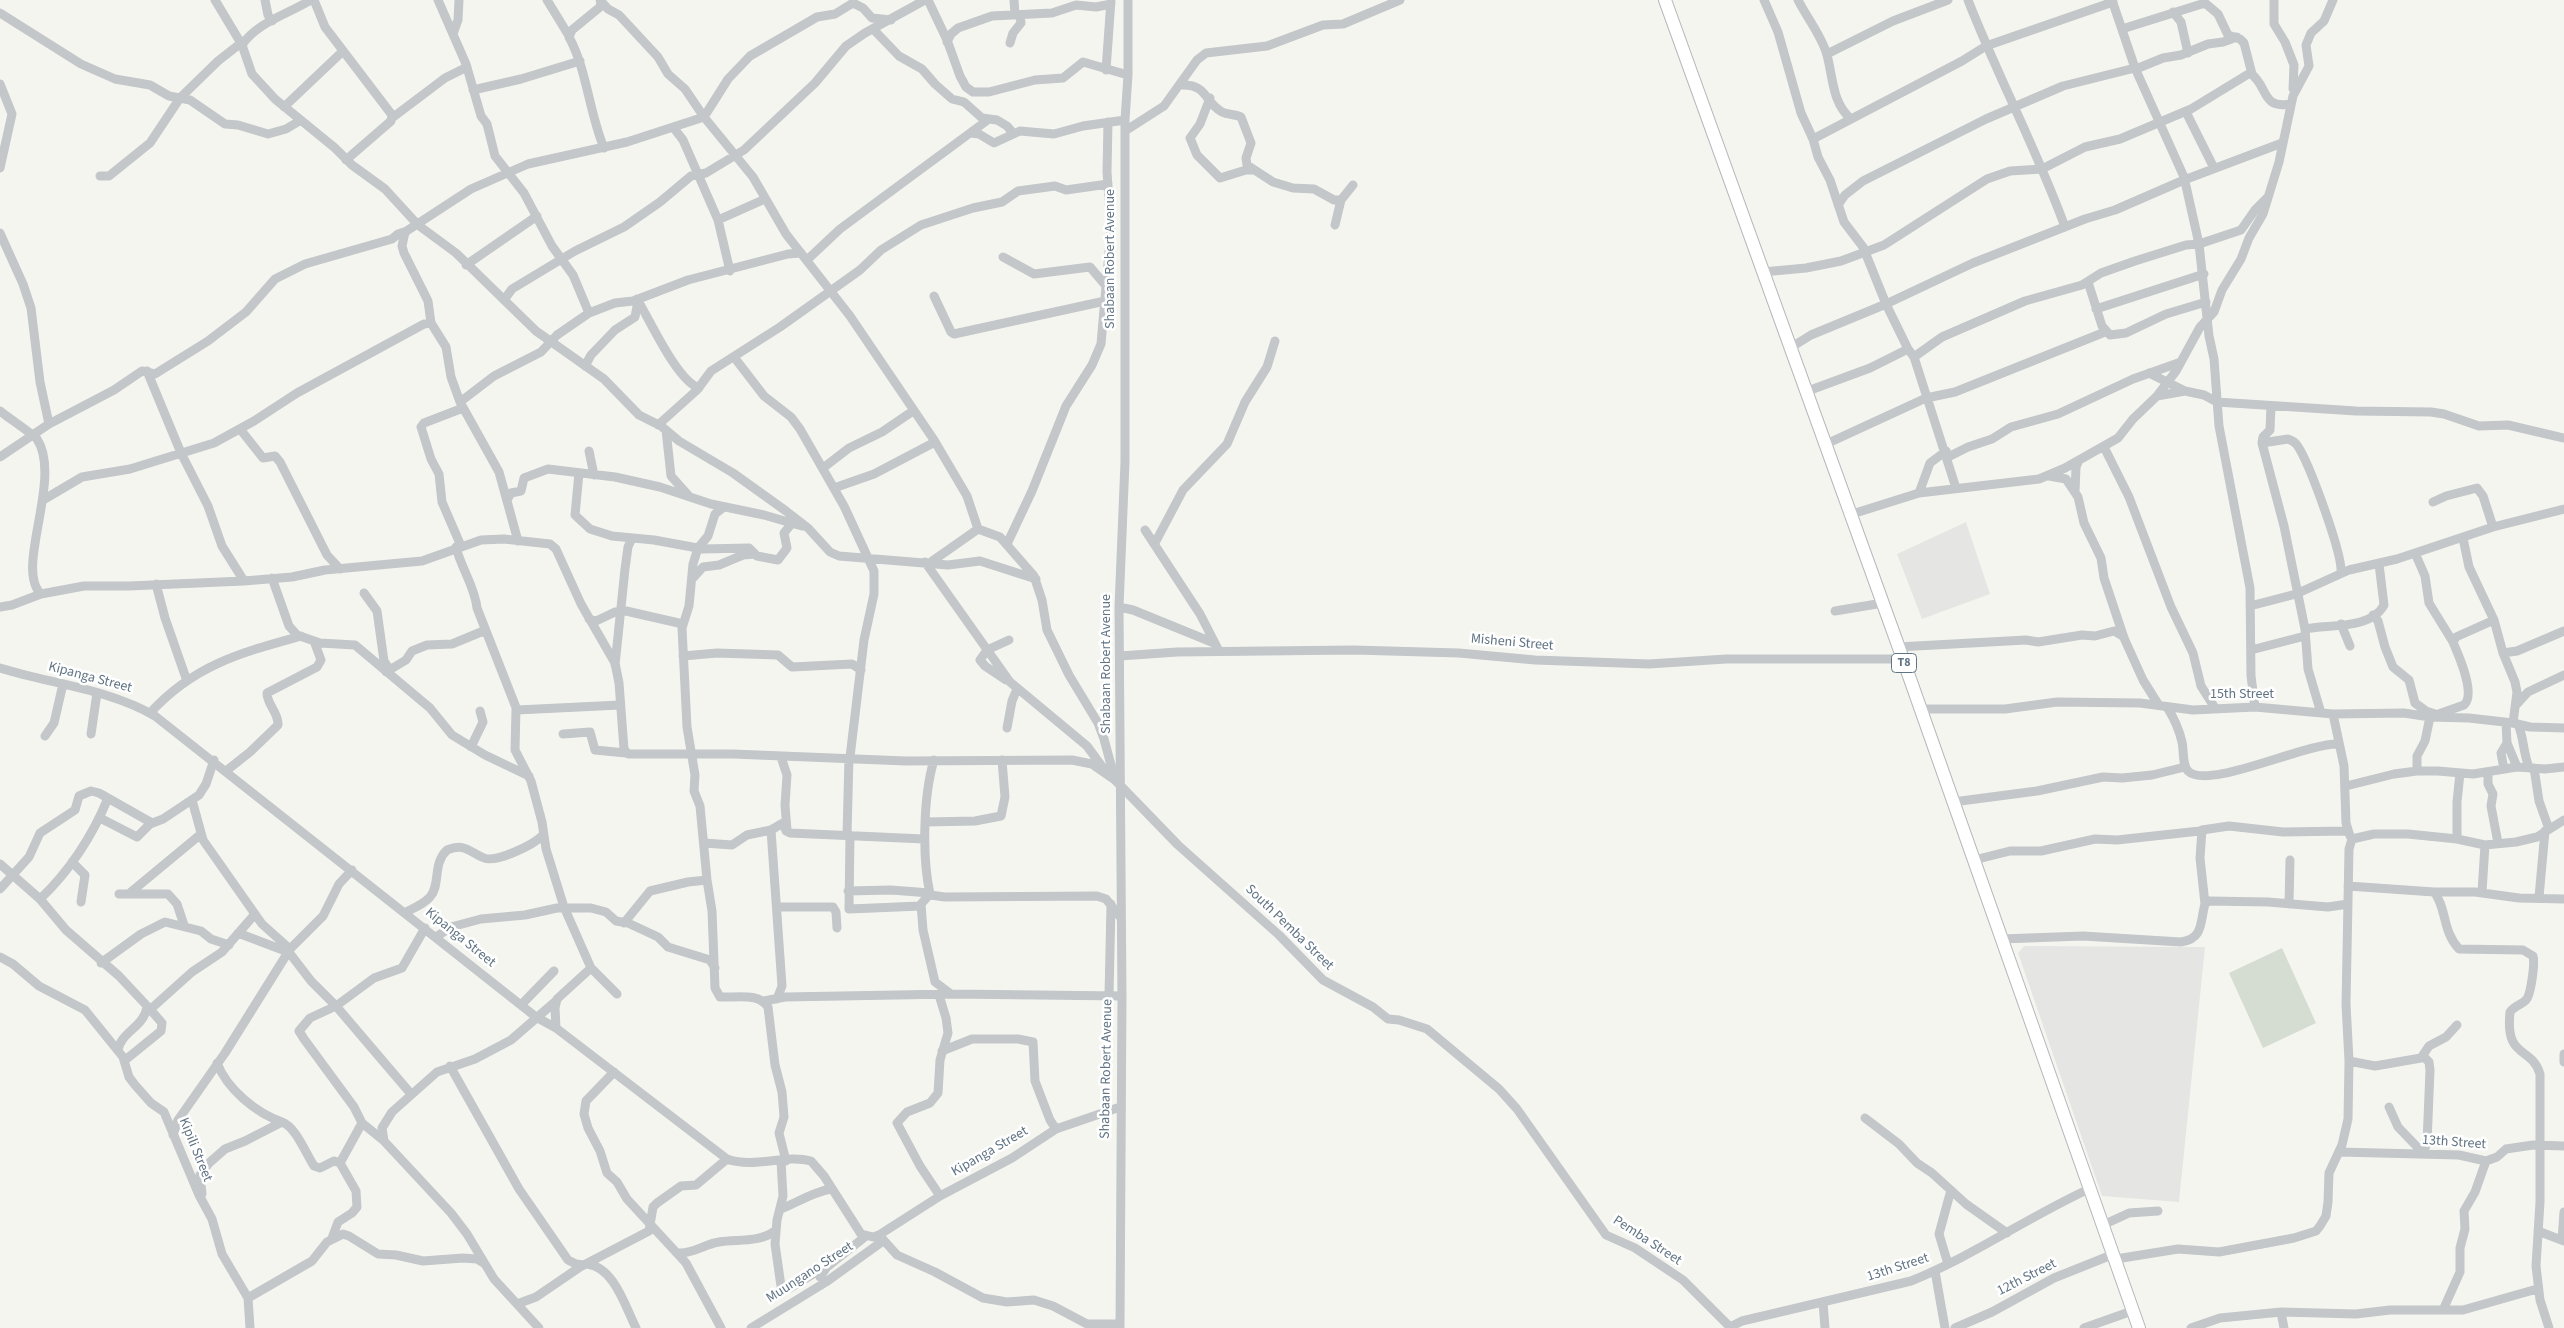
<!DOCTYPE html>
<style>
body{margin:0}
canvas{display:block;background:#f5f5f0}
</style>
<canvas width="2564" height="1328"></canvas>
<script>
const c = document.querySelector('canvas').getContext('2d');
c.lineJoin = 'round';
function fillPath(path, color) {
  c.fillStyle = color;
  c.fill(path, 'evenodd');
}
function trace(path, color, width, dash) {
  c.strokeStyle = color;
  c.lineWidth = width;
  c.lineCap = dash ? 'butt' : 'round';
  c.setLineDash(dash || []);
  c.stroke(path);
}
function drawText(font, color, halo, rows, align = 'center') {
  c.font = font + ' "Source Sans 3",sans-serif';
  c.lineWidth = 5;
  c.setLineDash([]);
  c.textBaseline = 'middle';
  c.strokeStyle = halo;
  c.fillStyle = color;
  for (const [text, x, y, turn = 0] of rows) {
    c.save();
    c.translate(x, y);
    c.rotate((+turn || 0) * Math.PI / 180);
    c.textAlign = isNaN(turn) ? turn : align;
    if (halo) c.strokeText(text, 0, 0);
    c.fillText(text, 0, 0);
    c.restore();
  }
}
const built = new Path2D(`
 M1966,522L1990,594L1922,619L1897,554Z
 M2024,946L2205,947L2179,1202L2102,1196L2018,953Z`);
const green = new Path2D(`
 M2282,948L2316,1023L2263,1048L2229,973Z`);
const minor = new Path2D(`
 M215,0L242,45L252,74L275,99L335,148L352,165L385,189L418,225L456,253L536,331L604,379L639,415L661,426L679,441L733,473L786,511L808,528L830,552L839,556L948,565L980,561L1036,579
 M265,0L268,15L272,21
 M314,0L325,27L392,115L391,121L346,160
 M438,0L466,64L481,116L487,124L495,156L524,193L552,246L573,275L589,313
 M547,0L569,36
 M600,0L608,9L619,15L658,57L668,74L685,89L704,117L753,177L786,234L850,316L934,440L967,496L978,529L1000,537L1034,576L1042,600L1047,630L1069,675L1098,723L1104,739L1115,780
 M928,0L947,40L960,76L966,87L973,92H989L1035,80L1063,78L1083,62L1128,75
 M1014,0L1015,15
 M1764,0L1778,32L1801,113L1813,139L1818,157L1830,180L1844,222L1863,247L1886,304L1908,349L1914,357L1956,488
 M1798,0C1807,18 1822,36 1827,55C1833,77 1832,103 1851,119
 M1968,0C1998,77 2037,150 2065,227
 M2112,0L2135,68L2184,177L2199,244L2209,336L2214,359L2219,426L2250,588L2251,676L2255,707
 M2274,0V24L2285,42L2294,65L2293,89
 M601,1L600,7L572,30L569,37C587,70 589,112 604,148
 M2173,12L2181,22L2188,53
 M0,13L81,64L115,79L150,85L169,96L190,100L225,124L238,125L268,134L286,129L301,120
 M873,29L899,56L922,69L935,84L952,99L964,102L982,118L997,120L1007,126L1013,133
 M2122,29L2205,3L2218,14L2228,35L2240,39L2244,43L2252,74
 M453,34L458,20L459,0
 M947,42L951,34L958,28L992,16L1052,13L1076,5L1096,7L1111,4
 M1010,43L1013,33L1021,23L1020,15
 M242,45C256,23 288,14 311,0
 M1827,54L1893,21L1948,0
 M2136,69L2163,58L2181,55L2208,44L2223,42L2237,37
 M1106,70L1111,0
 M0,84L12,114L0,168
 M1181,85C1208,84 1204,102 1222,112C1228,115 1235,114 1241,117L1251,143L1246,158L1247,165L1273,182L1293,188L1314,189L1334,200H1341
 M473,90L521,79L580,61
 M1210,98L1200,124L1190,138L1197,155L1220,178L1246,170H1253
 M284,107L343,51
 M2186,112L2214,168
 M392,118L445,78L467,67
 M673,127L683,140L718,220L730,271
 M1125,131L1164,106L1197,60L1206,53L1267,46L1323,25L1343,24L1400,0
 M971,133L979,134L994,143L1020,131L1054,134L1083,126L1125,120
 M1813,139L1962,61L1986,46L2113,2
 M100,176H109L150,143L180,98L218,61L241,43
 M1838,205L1845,195L1863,181L1986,119L2063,86L2135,68
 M718,220L765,199
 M1335,225L1341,200L1353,185
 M0,233L23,284L31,308L40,382L49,424
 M1003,257L1034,274L1090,267L1107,287
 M807,260L840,229L989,119
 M466,265L537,216
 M1763,272L1806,268L1841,261L1884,245L1987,179L2010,171L2042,169L2085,147L2120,139L2191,109L2250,73C2269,86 2260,109 2291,104
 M2088,282L2102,326L2110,335L2126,333L2166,314L2206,302
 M934,296L951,332L954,334L1105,301
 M637,299C650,320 677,381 699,388
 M504,300L512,289L575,251L624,227L660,202L691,176L706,173L744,150L815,83L846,46L865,33L925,0
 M2096,309L2204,274
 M1790,348L1811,335L1886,304L1973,263L2085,219L2115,210L2184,180L2282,143
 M734,357L764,396L791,417L800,429L844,506L874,571V594L864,640L850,757
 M1914,357L1942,337L2025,301L2082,285L2101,273L2135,261L2186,245L2199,244L2241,230L2255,210L2267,198
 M585,366L591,355L615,330L635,317L638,301
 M147,371L181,453L208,506L222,546L244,581
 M2149,373L2185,391L2204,395L2217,402L2356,411L2431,412L2444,414L2479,426L2508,425L2564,438
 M1805,392L1870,368L1908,349
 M2157,396L2185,391
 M460,402L494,376L541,352L557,335L589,313L615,303L633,301L688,280L788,254L801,253
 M2271,406L2270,430L2263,437L2262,443L2284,526L2305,629L2308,669L2321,713
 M0,411C6,416 34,435 37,439C63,479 14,569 41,594
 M658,425L697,390L711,371L780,327L860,270L881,250L921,225L973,208L1002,202L1018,191L1055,186L1066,190L1108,184
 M240,429L263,458L275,456L280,462L327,555L340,569
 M666,430L671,476L688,495
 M2262,443L2288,439C2291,440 2295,442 2297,445C2309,462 2343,555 2341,573
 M1824,445L1926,398L1955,392L2105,332
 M2104,447L2129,497L2171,607L2193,653L2201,686L2215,708
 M589,451L594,475
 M0,457L49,424L114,390L142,371L155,374L208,341L246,312L275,279L305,264L392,239L398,234L407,231
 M1948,457L1968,447L1992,439L2011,427L2058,414L2133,379L2181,362
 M823,468L849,448L882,432L913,411
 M579,473L575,515L590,529L612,536L654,540L703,549L749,548L757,556L778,560L787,548L784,533L792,523
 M2049,476L2066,479L2078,497L2084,523L2101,558L2104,578L2124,638L2143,680L2158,704
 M834,488L874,474L935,442
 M2075,492L2076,467L2079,460
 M1919,493L1930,463L1946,451
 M43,500L82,477L130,469L214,443L254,421L297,393L424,324L431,323
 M507,500L511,493L521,491L524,478L548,469L615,477L660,487L711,504L764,515L802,526
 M2433,502L2446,496L2477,488L2483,496L2493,527
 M724,507L715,514L708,536L698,548L693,564L689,606L682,628L687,727L695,775L694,791L700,806L707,880L712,911L715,988L720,997C736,998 758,992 768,1007L775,1065L782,1092L784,1117L779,1133L786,1161
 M1849,515L1919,493L2039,479L2065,468L2118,438L2133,419L2157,396L2176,371L2200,327L2214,312L2222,290L2241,259L2249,238L2263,214L2279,162L2293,96L2309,66L2306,45L2311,33L2324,21L2333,0
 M1145,530L1200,614L1219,651
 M2463,538L2469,567L2494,620L2503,653L2515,682L2517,692L2513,723
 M518,541L499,472L460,402L451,377L446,347L431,323L428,301L404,253L402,246L405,232L471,189L528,164L627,142L704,117L728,79L750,56L817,17L835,14L853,3L863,8L872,18L891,20
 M1155,543L1183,490L1227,444L1245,402L1267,367L1275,341
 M1007,544L1032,491L1066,406L1092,365L1101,344L1111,229L1107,172L1108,122
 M461,546L442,502L439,474L431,459L421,427L424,423L463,408
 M456,547C461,568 475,587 477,608L517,710L620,705
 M2415,553L2425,576L2429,603L2453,642
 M925,562L1010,682L1087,746L1106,772
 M931,562L978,529
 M272,578L289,626L297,635L320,643L355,645L430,708L452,735L485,755L529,776
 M693,578L703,567L719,565L743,555L755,554
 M156,584L165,618L187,681
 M364,593L377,611L384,661L389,669
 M2250,606L2296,594L2349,570L2397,559L2493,527L2564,509
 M0,607L12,605L41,594L84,586H129L244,581L292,577L325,570L422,561L481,540L504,539L550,544L556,549L581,604L615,663L619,683L624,749L628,754H733L906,761L1072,760L1092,764L1115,780L1178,845L1279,935L1323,980L1373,1007L1388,1019L1399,1020L1427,1029L1499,1089L1517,1109L1606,1235L1635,1248L1683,1280L1731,1328
 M1119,607L1133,610L1214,643
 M1835,611L1883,603
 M2373,615L2378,621L2385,647L2393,667L2409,680L2415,703L2426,711L2435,714
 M589,619L596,621L615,612L626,611L683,624
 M2341,624L2350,646
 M2305,629C2328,624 2371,630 2384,605L2379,564
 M1898,647L2026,640L2038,642L2082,635L2095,636L2114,631L2124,637
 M2251,650L2305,636
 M2503,653L2517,651L2564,631
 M683,656L717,653L778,655L792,667L852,664L861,670
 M1120,656L1177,652L1354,650L1459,653L1535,660L1649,664L1726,659H1903
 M615,665L625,569L628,547L632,538
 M0,668C52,684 108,689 155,716L536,1017L556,1028L727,1159C755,1169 784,1154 811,1161L824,1176L861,1234L873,1237L879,1235L940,1196L1012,1158L1056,1129L1120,1107
 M386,672L406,660L412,651L427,645L452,644L481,632L487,633
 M1006,680L985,666L980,660L987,650L1009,640
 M2516,705L2528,692L2564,675
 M2167,707C2174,718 2179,729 2182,742C2184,750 2182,765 2188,771C2207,791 2307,742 2339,744
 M516,709L515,750L531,781L542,822L546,849L564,907L591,968L617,994
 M1919,709H2005L2057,702L2140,703L2193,710L2255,707L2333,714L2404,713L2430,717L2469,718L2513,723L2530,727L2564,728
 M150,713C194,665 240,653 301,636
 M2333,714L2344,766L2346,823L2350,836
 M2518,724C2524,738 2523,753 2529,767
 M1007,728L1012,701L1017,689
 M91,734L97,693
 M563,734L590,732L595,750L626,753
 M45,736L54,723L63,684
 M2507,743L2517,767
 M471,747L483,722L480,711
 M781,757L787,775L785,805L787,830
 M934,760C923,797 922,857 930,894L921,904L923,930L935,982L951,994
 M2534,768L2539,801L2549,829
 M2504,769L2501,753L2507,743L2506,723
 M226,771L250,752L278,725C279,713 267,705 267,693L317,667L321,660L314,641
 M2417,771V756L2425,741L2430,717L2464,705C2476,694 2459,656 2453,642L2456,637L2494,620
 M2488,773V784L2493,794L2491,806L2498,843
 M2346,786L2394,774L2417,771H2438L2473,774L2517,767L2545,769L2564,767
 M192,800L203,840L262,924L290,949
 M1953,802L2037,791L2103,777L2122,778L2152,775L2185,767
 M100,818L137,837L150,824L163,819L199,795L206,784L214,760
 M926,822L975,821L1001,816L1005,797L1002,760
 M771,830L782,986L777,999
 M847,835L849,757
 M850,835L849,909L921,906
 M2457,839V802L2460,773
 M704,843L732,845L747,835L771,830L783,823L786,831L790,833L924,839
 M1974,860L2010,851H2041L2095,839L2117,840L2200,831
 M72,862L85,875L81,902
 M0,864L40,899L66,930L119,976L149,1008L153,1007L192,972L222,952L255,914
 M2348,886L2434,892C2447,908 2442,931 2459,949L2523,950L2533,956C2535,963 2531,995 2526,1000C2521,1005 2514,1006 2510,1012C2505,1060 2531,1045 2540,1074V1202L2536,1266L2540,1300L2549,1328
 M0,889L29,857L40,833L75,810L79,796L91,791L99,793L152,823
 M848,891L891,890L930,893
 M131,892L201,834
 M2434,892H2475L2519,898L2564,899
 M2482,892L2485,845
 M119,894H168L177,904L184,925
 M930,895L945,897L1097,896L1106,899L1121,918
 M2539,897L2545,831
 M40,899C69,872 93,835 108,798
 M2205,904L2200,858L2202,830L2229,826L2283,832L2347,831
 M2289,904L2290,860
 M777,907H833L836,912L837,928
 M406,912C414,908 424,904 430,897C441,885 432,864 447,850C465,843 468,851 484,858C496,863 533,845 542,836
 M624,923L650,891L688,882L707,880
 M238,933L288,952
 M436,937L451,927L481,919L525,915L557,908H591L606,912L616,921L628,923L658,937L668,947L710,960L715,968
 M2001,939L2083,936L2181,942C2204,939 2200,921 2205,904L2209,901L2268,902L2328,907L2348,904
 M288,951L311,981L336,1006L411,1094
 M0,957L13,964L39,986L85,1010L123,1057L129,1077L135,1085L151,1103L164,1112L199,1195L212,1219L222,1254L248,1298L250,1328
 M101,963L141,934L165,922L201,931L211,939L229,945
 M939,995L946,1018L948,1033L940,1060L938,1093L930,1103L907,1112L897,1123L920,1166L940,1196
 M1109,995L1111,904
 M556,1001L511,1040L475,1059L437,1072L392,1112L382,1128L384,1141L451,1213L467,1234L494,1279L517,1304L536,1297L580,1267L649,1231L653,1207L657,1203L681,1186L696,1185L727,1159
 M764,1001L785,997L952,994L1122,996
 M521,1005L554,971
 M556,1028L555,1008L557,999L591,968
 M118,1050C121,1032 144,1027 147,1007
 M942,1051L972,1039H1018L1033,1042L1035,1081L1050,1120L1056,1129
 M2564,1054V1062
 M124,1061L161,1031L162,1023L149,1008
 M2349,1061L2375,1066L2421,1058L2429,1046L2446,1037L2457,1025
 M217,1063C227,1089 256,1113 282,1122
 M450,1066L519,1189L568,1260L576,1264L584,1265
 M614,1072L586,1101L584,1114L588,1128L600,1151L607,1173L617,1182L627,1199L686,1263L721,1328
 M2389,1107L2398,1127L2424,1154
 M1865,1118L1899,1144L1917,1163L1932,1173L1966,1204L2007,1233
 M173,1135L178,1120L225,1053L290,949L323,916L339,884L352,870
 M383,1140L362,1123L354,1107L304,1039L299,1031L310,1018L336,1006L374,978L402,968L425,928
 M2339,1152L2459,1155L2486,1161L2497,1157L2506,1149L2533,1145L2564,1146
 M2423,1153L2427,1143L2430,1070L2429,1062L2424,1057
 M781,1161L783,1196L777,1220L775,1244L781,1286L790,1288L815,1273H822
 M202,1194L200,1175L209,1163L225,1149L245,1141L282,1122C296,1127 306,1154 314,1166L320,1168L334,1161L340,1163
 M781,1209C798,1202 813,1192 831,1189
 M2103,1225L2129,1213L2158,1211
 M2538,1231L2564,1241
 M879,1235L897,1255L935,1272L983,1298L1007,1302L1034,1300L1053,1306L1087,1324H1119
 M332,1238L338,1222L352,1213L357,1207L356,1191L340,1163L362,1123
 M2562,1240L2564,1212
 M678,1253C693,1254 705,1244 719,1242C739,1239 758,1243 775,1231
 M2116,1259L2178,1249L2219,1252L2294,1238L2316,1231L2320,1226L2326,1216L2328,1202L2329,1173L2342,1145L2348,1119L2349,1061L2346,1004L2349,849L2352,839L2374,834H2408L2457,839L2485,845L2516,842L2537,837L2564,820
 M587,1264C614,1267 625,1306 636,1328
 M1948,1264L1939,1234L1951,1190
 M1935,1271L1945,1328
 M820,1277L827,1267L866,1236
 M248,1298L312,1261L327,1242L343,1234L349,1236L378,1254L396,1255L423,1261L463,1258L477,1259L485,1264
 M1823,1302L1825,1328
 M517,1304L539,1328
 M2443,1310L2460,1272V1248L2465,1229L2464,1211L2475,1192L2486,1161
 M2281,1312L2284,1328
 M1730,1327L1742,1321L1911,1281C1973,1256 2028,1217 2089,1189
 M751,1328L826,1282L883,1241
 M1120,1328L1122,996L1119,607L1125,462V120L1128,75V0
 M1955,1328L1992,1312L2054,1278L2114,1254
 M2084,1328L2132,1311
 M2191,1328L2220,1318L2281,1312L2356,1314L2390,1310H2463L2537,1289`);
const highway = new Path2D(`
 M1665,0L1903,659L2139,1328`);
const shields = [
 [1904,663,25]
];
const shieldNames = [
 ["T8",1904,663]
];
const streetNames = [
 ["Shabaan Robert Avenue",1111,259,-90],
 ["Misheni Street",1512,643,5],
 ["Shabaan Robert Avenue",1107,664,-90],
 ["Kipanga Street",90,678,15],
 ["15th Street",2242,695],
 ["South Pemba Street",1289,928,44],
 ["Kipanga Street",460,938,39],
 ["Shabaan Robert Avenue",1107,1069,-89],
 ["13th Street",2454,1143,4],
 ["Kipili Street",195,1150,68],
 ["Kipanga Street",990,1152,-30],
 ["Pemba Street",1647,1241,33],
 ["13th Street",1898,1268,-18],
 ["Muungano Street",810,1273,-33],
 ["12th Street",2027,1278,-27]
];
fillPath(built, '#e5e6e4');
fillPath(green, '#d5dcd1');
trace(highway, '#b5b9bc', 14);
trace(minor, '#c3c7ca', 9);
trace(highway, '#fff', 12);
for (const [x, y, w] of shields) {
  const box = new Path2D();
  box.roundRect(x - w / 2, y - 9.5, w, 19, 4);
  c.fillStyle = '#fff';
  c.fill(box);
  trace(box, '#617484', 1);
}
drawText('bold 12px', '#617484', null, shieldNames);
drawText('14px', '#617484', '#fff', streetNames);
</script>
